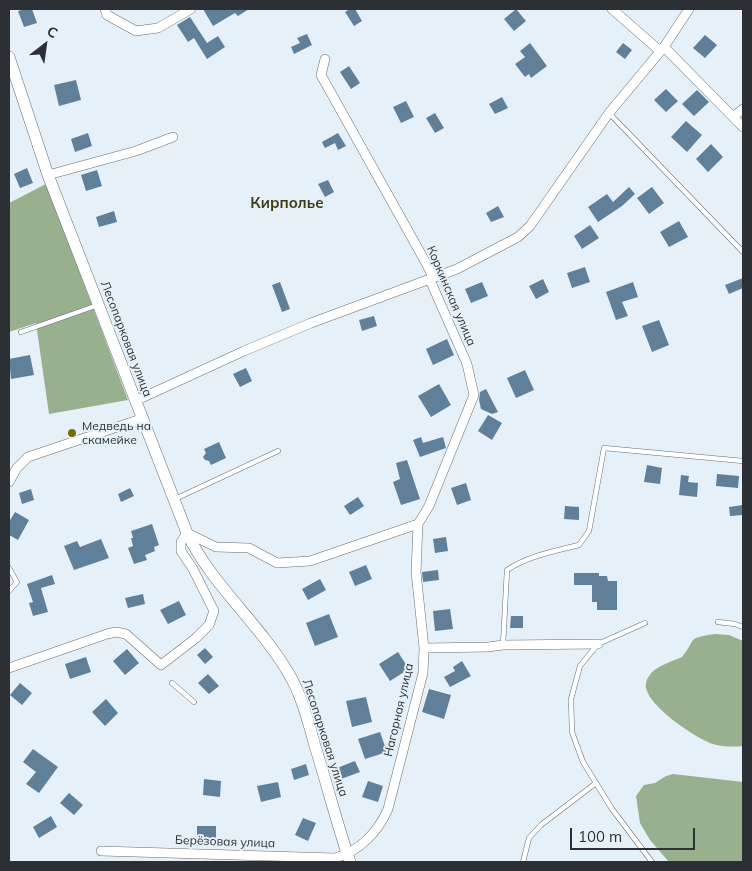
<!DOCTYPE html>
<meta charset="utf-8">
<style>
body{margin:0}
#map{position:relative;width:752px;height:871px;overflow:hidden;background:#e5f0f9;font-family:Mulish,sans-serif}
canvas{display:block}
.frame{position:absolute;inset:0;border:10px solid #2c3034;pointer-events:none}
.north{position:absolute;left:20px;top:20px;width:50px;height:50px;-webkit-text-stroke:4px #e5f0f9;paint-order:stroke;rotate:30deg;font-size:14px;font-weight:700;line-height:20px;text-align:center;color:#2c3034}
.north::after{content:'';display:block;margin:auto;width:18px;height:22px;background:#2c3034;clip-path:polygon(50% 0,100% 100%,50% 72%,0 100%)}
.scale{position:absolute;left:570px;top:828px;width:125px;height:22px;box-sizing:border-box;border:2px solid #2c3034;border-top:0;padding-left:6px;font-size:15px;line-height:18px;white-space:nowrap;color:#2c3034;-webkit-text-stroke:4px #e5f0f9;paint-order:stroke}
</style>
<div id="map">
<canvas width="752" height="871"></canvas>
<div class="frame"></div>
<div class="north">С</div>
<div class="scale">100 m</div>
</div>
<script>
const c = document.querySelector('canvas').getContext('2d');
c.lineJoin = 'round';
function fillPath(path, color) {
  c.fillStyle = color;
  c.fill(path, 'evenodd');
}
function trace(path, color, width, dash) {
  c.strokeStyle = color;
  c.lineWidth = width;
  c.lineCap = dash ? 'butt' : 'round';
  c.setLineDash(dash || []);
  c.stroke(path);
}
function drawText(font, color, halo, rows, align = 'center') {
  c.font = font + ' Mulish,sans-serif';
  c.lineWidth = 4;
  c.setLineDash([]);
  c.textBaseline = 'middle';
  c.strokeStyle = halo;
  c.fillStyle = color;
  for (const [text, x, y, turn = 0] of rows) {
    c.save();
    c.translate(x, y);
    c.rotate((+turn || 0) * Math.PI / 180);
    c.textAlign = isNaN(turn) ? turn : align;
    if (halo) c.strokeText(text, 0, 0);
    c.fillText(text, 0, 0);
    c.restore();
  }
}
const forest = new Path2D(`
 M46,184L128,400L49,414L36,323L9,332V203Z
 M715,634L729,635L743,641V746C733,747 723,747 713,744C697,739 642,703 646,683C650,667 669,663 682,657C698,637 685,639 715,634Z
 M673,774L743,782V862H669L650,840L640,823L636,796L644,785L655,783L666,776Z`);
const building = new Path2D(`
 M25,9H32L37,23L24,27L18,11Z
 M203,9H249L238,16L235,13L213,26Z
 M350,9H355L362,21L354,26L345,12Z
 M516,9L526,21L514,31L504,19Z
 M190,17L207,43L218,36L225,47L207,59L194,38L188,42L177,25Z
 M307,34L312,45L294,54L291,47L300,43L297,38Z
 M705,35L717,45L705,58L693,48Z
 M530,43L547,66L531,78L529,74L525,77L515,64L525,57L520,51Z
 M623,43L632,50L625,59L616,52Z
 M349,66L360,83L351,89L340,72Z
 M76,80L81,100L59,106L54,85Z
 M666,89L678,101L666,112L654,100Z
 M697,90L709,102L694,116L682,104Z
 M502,97L508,108L495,114L489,104Z
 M406,101L414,117L401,123L393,107Z
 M435,113L444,128L435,133L426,118Z
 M686,121L702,135L687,152L671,137Z
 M88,133L92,146L75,152L71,139Z
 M338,133L346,146L338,150L335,143L325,148L322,142Z
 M711,144L723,157L708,172L696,159Z
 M27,168L33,183L20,188L14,174Z
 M97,170L102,186L86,191L81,175Z
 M328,180L334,192L325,197L318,184Z
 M629,187L635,194L622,206L598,222L588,207L607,194L613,202Z
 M652,187L664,203L649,214L637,198Z
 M498,206L504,217L491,222L486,213Z
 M114,211L117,222L99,227L96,217Z
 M679,221L688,237L669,247L660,232Z
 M590,225L599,238L582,249L574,236Z
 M585,267L590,282L572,288L567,273Z
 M743,278V288L729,294L725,285Z
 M543,279L549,292L536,299L529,286Z
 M280,282L290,309L282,312L272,285Z
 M482,282L488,296L471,303L465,289Z
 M633,282L638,297L622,302L628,316L616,320L606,292Z
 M374,316L377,326L362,331L359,320Z
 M659,320L669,345L652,352L642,326Z
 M447,339L454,355L433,365L426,349Z
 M30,355L34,375L11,379L9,359Z
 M246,368L252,381L240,387L233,374Z
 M525,370L534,390L516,398L507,378Z
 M439,384L451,405L431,417L418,396Z
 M486,389L498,412L492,414L481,409L479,400L480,392Z
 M488,415L502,423L492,440L478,431Z
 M421,437L423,443L443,437L446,448L420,457L413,440Z
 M219,442L226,458L211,465L209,461L205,460L203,457L206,453L204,449Z
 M407,460L420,499L401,505L393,482L400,479L396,463Z
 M647,465L662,468L660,484L644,482Z
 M717,474L739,476L738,488L716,486Z
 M681,475L689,476L688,482L698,483L697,497L679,495Z
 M466,483L471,500L457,505L451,488Z
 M130,488L134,496L121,502L118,494Z
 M31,489L34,500L22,504L19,493Z
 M358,497L364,506L350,515L344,506Z
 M743,505V515L730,516L729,507Z
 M565,506L579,507V520L564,519Z
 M15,512L29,520L18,540L9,535V522Z
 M152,524L159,545L154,547L155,551L145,555L147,560L134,564L128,548L133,546L131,538H133L131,531Z
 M446,537L448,551L435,553L433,539Z
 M101,539L109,558L74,570L64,546L77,541L80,547Z
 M366,565L372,579L355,586L349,572Z
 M438,570L439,580L423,582L422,572Z
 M574,573H599V576H607L608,581H617V610H597V602H592V585H574Z
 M52,575L55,584L41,588L48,612L33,616L29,603L33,602L27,584Z
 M320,579L326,590L308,600L302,589Z
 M143,594L145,604L128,608L125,598Z
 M179,601L186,615L168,624L160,610Z
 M450,609L453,629L435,631L433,611Z
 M329,614L338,637L315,646L306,623Z
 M511,616H523V628H510Z
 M205,648L213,657L205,664L197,655Z
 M127,649L139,663L125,675L113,661Z
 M398,652L409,669L390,681L379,664Z
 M86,657L91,672L70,679L65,664Z
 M462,661L471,676L450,687L444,677L455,671L453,667Z
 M208,674L219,686L209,694L198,683Z
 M20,683L32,693L22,705L10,695Z
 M429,689L451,695L444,719L422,712Z
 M366,697L372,722L352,727L346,701Z
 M106,699L118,713L105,726L92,712Z
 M380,732L387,752L365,759L358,739Z
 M33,749L58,767L39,793L26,784L36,772L23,762Z
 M355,761L360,772L341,779L337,768Z
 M306,764L309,775L294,780L291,769Z
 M204,779L221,781L220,797L203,795Z
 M368,781L383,786L378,802L362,797Z
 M278,782L281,797L261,802L257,786Z
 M69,793L83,805L74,815L60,803Z
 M51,816L57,827L39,838L33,827Z
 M303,818L316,823L308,841L295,835Z
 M197,826H216V846H197Z`);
const service = new Path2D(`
 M609,113L743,252
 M21,332L98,305
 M175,499L278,451
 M9,568L17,582L9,591
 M718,622L735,624L743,627
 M645,623L598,644L580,666L571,699L572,732L583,762L612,809L652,862
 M503,645L507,570C528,556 555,551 579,545L589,531L604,448L743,461
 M172,683L194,702
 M523,862L529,838L541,825L596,783`);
const minor = new Path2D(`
 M105,9L107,15L136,31L158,28L191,9
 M612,9L660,51
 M664,47L743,127
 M733,117L743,109
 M48,175L136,151L173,137
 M135,401L244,351L311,323L457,269L518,237L530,226L609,113L664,47L689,9
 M9,482L17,468L28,457L141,419
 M424,648L488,647L503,645L598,644
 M9,668L107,634L116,632L126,634L161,665L196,638L209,625L214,611L193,569L181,551V542L187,533L216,547L249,548L277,563L310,561L418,524
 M101,851L335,858C360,851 378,832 388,809L423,673L424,648L416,572L418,524L429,506L474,395L467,364L430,280L432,275L426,263L321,75L325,59`);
const tertiary = new Path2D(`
 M9,57L48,175L187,533C211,584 260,624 289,674C302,696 308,721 315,746C327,784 337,824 350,862`);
const markers = [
 [72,433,5,"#766f0e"]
];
const streetNames = [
 ["Коркинская улица",451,296,67],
 ["Лесопарковая улица",126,339,69],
 ["Нагорная улица",399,710,-77],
 ["Лесопарковая улица",325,738,72],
 ["Берёзовая улица",225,842,2]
];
const poiNames = [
 ["Медведь на",82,426],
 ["скамейке",82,440]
];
const quarterNames = [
 ["Кирполье",287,203]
];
fillPath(forest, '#99b08e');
fillPath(building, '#60809a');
trace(service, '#656f76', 5.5);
trace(minor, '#656f76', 10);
trace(tertiary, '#656f76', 12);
trace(service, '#fff', 4.5);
trace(minor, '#fff', 9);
trace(tertiary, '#fff', 11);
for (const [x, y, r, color] of markers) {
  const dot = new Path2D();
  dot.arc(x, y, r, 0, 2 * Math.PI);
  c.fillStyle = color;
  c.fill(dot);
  trace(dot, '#e5f0f9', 2);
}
drawText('12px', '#2c3034', '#e5f0f9', streetNames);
drawText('12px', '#2c3034', '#e5f0f9', poiNames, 'left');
drawText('bold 15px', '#3f3c13', '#e5f0f9', quarterNames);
</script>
